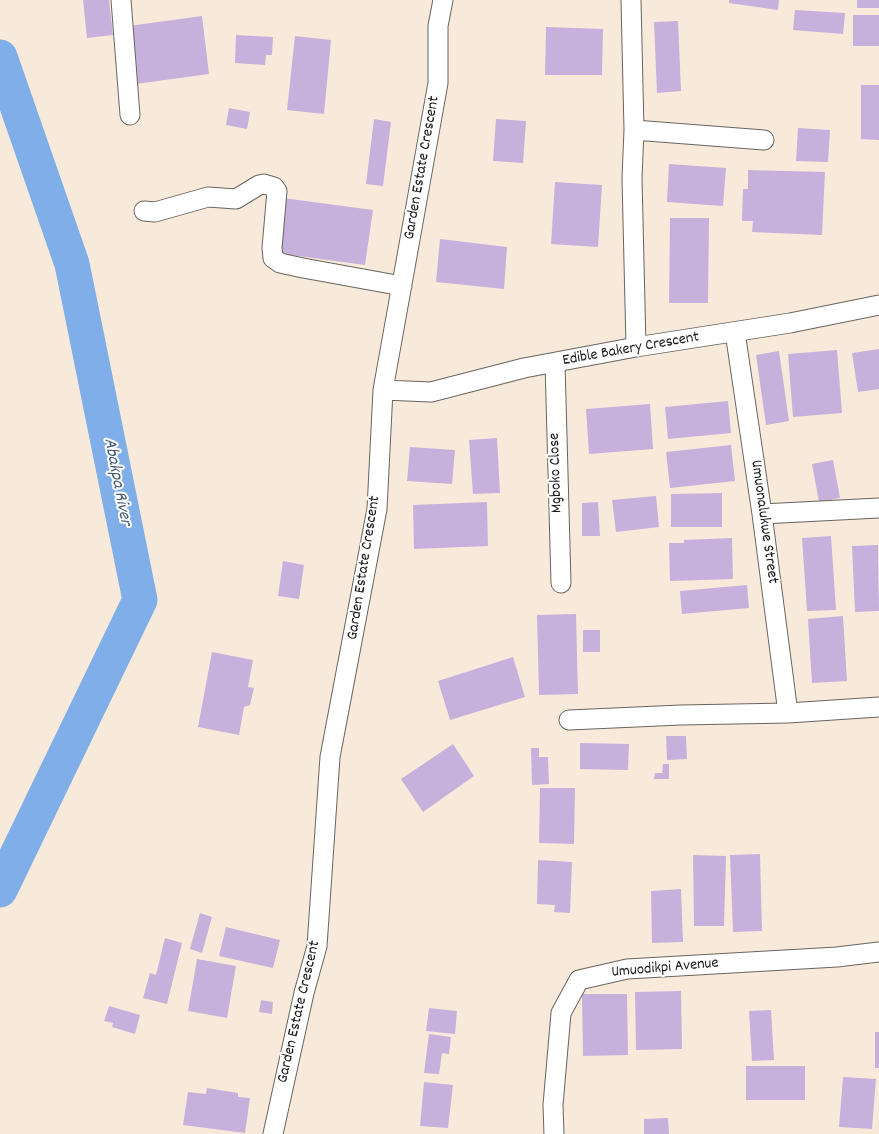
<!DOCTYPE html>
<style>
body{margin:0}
canvas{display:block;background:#f8eada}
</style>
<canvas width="879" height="1134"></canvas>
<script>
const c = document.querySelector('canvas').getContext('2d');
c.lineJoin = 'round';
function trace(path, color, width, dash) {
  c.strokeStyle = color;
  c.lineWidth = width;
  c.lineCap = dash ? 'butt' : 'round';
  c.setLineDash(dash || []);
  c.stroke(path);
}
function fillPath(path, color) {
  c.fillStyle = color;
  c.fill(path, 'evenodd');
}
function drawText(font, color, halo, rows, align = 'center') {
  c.font = font + ' Dekko,sans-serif';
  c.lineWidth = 4;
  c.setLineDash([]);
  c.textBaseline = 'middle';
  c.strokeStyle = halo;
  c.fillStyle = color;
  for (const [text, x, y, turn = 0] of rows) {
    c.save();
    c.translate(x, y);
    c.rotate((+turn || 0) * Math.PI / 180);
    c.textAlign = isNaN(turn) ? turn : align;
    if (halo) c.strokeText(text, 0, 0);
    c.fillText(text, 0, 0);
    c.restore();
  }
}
const river = new Path2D(`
 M0,57L72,264L140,600L0,890`);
const building = new Path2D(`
 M83,0H109L113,35L87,38Z
 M729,0H779L778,10L729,3Z
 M857,0H879V8H857Z
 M795,10L845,13L843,34L793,30Z
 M853,15H879V46H853Z
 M202,16L209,74L136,84L129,26Z
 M678,21L681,91L657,93L654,22Z
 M546,27L603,29L602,75H545Z
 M236,35L273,37L272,55H266L265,65L235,63Z
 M295,36L331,40L324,114L287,110Z
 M861,85H879V140L861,139Z
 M229,108L250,112L247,129L226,125Z
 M374,119L391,122L383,186L366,184Z
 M496,119L526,121L523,163L493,161Z
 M798,128L830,130L828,162L796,161Z
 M669,164L726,168L723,206L667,202Z
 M748,170L825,172L822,235L752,232L753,221H742L743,189H748Z
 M555,182L602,185L598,247L551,244Z
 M283,198L373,210L365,265L276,253Z
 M670,218H709L708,303H669Z
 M440,239L507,247L504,289L436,282Z
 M879,349V389L858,392L852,353Z
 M837,350L842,413L793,417L788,354Z
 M779,351L789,421L766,425L756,355Z
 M728,401L731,433L668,439L665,407Z
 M650,404L653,449L589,454L586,409Z
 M497,438L500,493L473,494L469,440Z
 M731,445L735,481L670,488L666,452Z
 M410,447L455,450L452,484L407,481Z
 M833,460L840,498L819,502L812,464Z
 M722,493V527H671V494Z
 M656,496L659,527L616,532L612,500Z
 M487,502L488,546L414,549L413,505Z
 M598,502L600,536H582V503Z
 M831,536L836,610L807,611L802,538Z
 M732,538L733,579L670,581L669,543H684V540Z
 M878,545L879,611L855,612L852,546Z
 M283,561L304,565L299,599L278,596Z
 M747,585L749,608L682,614L680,591Z
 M576,614L578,694L539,695L537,615Z
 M843,616L847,681L812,683L808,619Z
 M583,630H600V652H583Z
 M212,652L253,660L248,687L254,688L250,705L244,707L239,735L198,727Z
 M513,657L525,697L450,720L438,681Z
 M666,736H686L687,759L667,760Z
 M580,743L629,744L628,770L580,769Z
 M453,744L474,776L423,812L401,779Z
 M531,748H539V757H548L549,784L532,785Z
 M663,764H669V779H654L655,773H662Z
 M540,788H575L574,844L539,843Z
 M760,854L762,931L733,932L730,855Z
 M693,855L726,856L724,926H694Z
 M538,860L572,862L570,913L554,912L555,905L537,904Z
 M681,889L683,942L652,943L651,891Z
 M200,913L212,917L202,953L190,949Z
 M226,927L280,940L273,968L219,956Z
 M165,938L182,943L167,1004L143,998L150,973L156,975Z
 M197,959L236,966L227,1018L188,1011Z
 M681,991L682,1049L636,1050L635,992Z
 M582,994H627L628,1055L583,1056Z
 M261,1000L273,1002L272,1014L259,1012Z
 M109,1006L140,1015L135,1034L112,1027L113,1023L104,1021Z
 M429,1008L457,1011L455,1034L426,1031Z
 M771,1010L774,1060L752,1061L749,1011Z
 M875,1032H879V1068H875Z
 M429,1034L451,1037L449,1054L442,1053L439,1074L424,1073Z
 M746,1066H805V1100H746Z
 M843,1077L876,1079L872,1129L839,1127Z
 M424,1082L453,1085L448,1128L420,1126Z
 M207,1088L238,1093V1097L250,1098L245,1133L183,1125L188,1092L206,1094Z
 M668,1118L669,1134H644V1119Z`);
const minor = new Path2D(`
 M121,0L130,115
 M631,0L634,130L632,178L636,347
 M634,130L764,140
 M144,211L155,212L208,197L236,199L259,185L264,184L274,187L277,191L272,248L273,258L280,263L303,268L402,286
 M735,332L762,514L788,713
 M555,363L561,583
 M383,390L431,392L524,368L636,347L790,323L879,305
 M762,514L879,508
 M569,720L681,715L788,713L879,707
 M273,1134L304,993L317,946L330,757L377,509L383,390L438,83V26L443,0
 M554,1134L553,1105L561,1013L579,980L627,969L837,957L879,952`);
const streetNames = [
 ["Garden Estate Crescent",423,168,-80],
 ["Edible Bakery Crescent",631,350,-10],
 ["Mgboko Close",557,473,-92],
 ["Umuonalukwe Street",763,522,82],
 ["Garden Estate Crescent",365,568,-81],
 ["Umuodikpi Avenue",665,969,-5],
 ["Garden Estate Crescent",300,1012,-77]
];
const waterNames = [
 ["Abakpa River",116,482,79]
];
trace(river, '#7faee9', 35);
fillPath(building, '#c6b1dc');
trace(minor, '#69645e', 21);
trace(minor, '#fff', 19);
drawText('16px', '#1c1c1c', '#fff', streetNames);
drawText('italic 18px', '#495e78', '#fff', waterNames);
</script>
